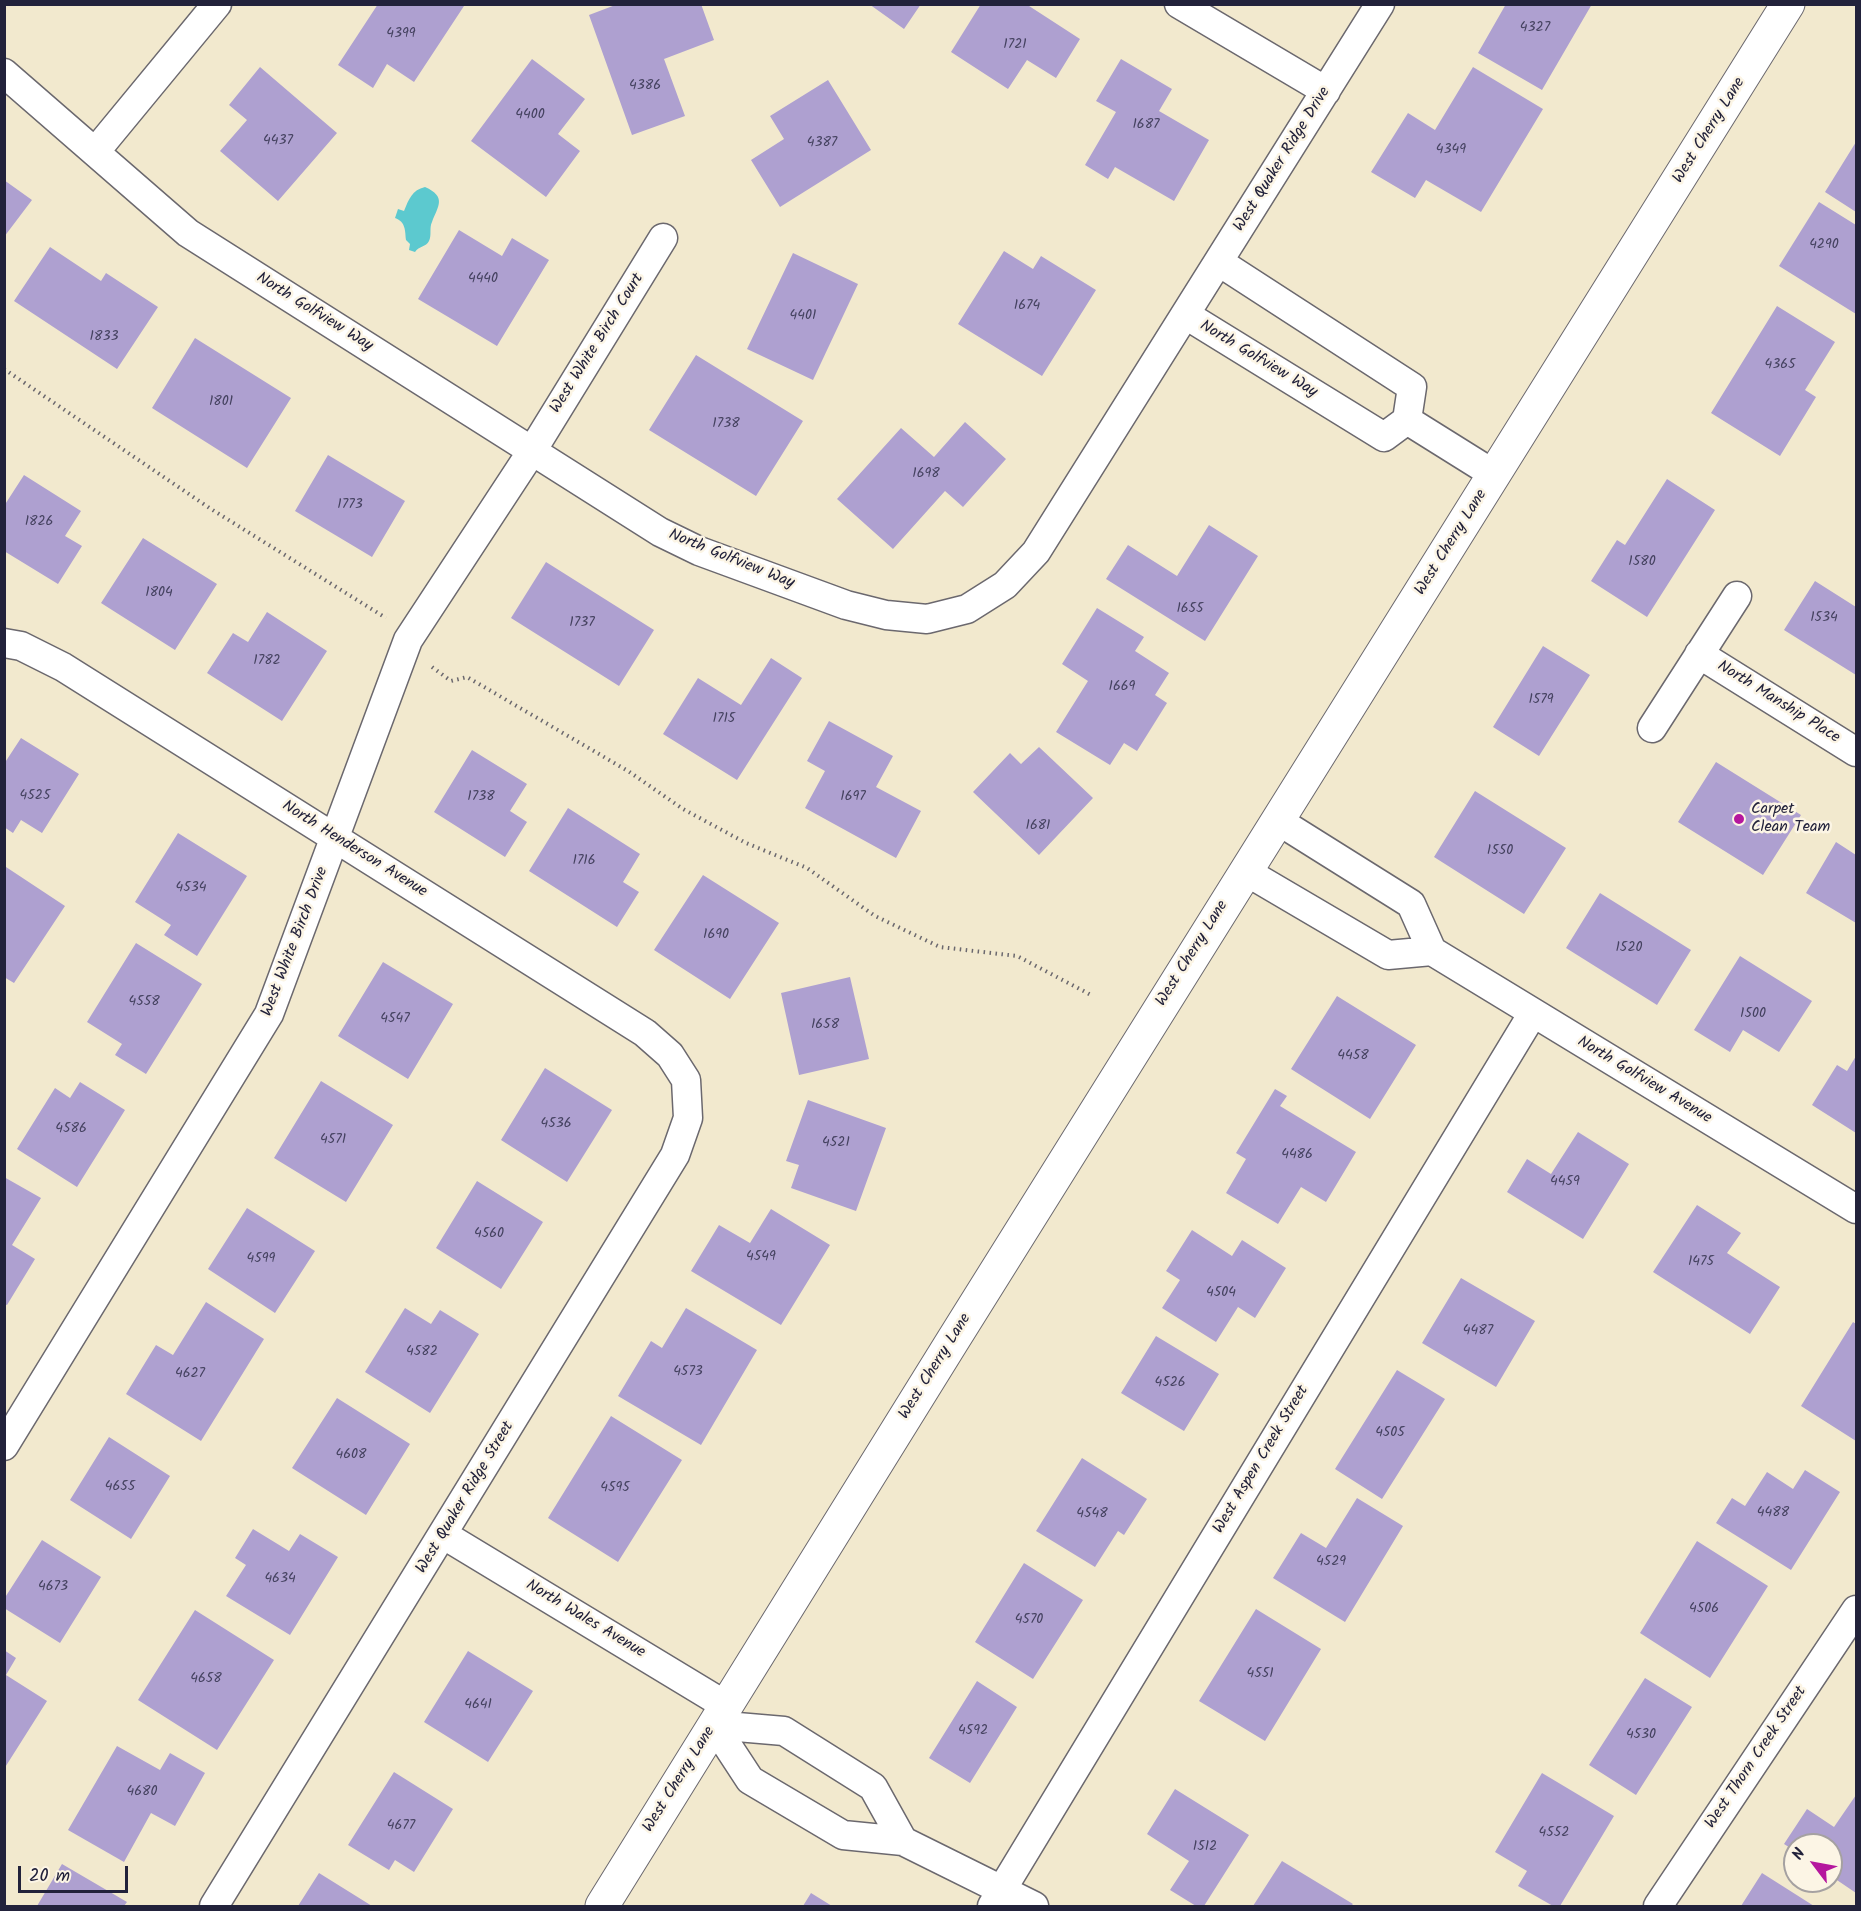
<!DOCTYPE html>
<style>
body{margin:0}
#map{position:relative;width:1861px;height:1911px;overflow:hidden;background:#f2e9ce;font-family:Kalam,sans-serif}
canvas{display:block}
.frame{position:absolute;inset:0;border:6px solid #22223b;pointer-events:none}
.north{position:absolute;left:1783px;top:1833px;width:60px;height:60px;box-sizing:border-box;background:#fcf5e5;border:2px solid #a5a1a1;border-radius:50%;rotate:302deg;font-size:16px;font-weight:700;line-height:24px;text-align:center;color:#22223b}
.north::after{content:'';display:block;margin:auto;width:21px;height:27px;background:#b5179e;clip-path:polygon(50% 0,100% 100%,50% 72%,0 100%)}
.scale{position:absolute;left:18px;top:1866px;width:110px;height:27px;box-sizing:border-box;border:3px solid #22223b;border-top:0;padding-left:8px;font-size:18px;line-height:21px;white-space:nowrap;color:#22223b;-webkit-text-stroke:4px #fcf5e5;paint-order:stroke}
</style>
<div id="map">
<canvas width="1861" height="1911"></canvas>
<div class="frame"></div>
<div class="north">N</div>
<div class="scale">20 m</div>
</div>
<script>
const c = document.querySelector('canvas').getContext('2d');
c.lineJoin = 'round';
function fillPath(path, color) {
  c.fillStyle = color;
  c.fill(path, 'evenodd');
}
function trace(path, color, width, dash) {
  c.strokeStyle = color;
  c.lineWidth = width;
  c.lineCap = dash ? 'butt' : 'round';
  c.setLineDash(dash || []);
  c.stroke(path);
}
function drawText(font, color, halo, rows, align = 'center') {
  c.font = font + ' Kalam,sans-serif';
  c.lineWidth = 5;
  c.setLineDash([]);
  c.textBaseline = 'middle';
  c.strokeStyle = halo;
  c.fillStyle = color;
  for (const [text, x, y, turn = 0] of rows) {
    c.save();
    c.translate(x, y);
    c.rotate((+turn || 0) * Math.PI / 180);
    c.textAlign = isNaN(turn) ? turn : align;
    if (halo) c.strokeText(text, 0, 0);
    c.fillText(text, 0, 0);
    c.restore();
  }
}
const water = new Path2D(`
 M425,187C447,197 438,206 432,222C429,228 432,235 429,241C426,247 419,246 415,252L409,250L410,244L406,240C405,231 406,222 395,218L398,209L404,211C409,199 412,190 425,187Z`);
const building = new Path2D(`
 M378,4H461L464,6L414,82L387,64L373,88L338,65Z
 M618,4H701L714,40L664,59L685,116L632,135L589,15Z
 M869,4H921L904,29Z
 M981,4H1026L1080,39L1056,78L1027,60L1008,89L951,52Z
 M1506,4H1592L1542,90L1478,53Z
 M532,59L585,99L558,134L580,151L546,197L471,141Z
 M1121,59L1172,89L1159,111L1209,140L1174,201L1115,167L1108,179L1085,165L1116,112L1096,101Z
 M260,67L337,133L278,201L220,151L247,120L229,105Z
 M1473,67L1543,109L1481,212L1426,180L1415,198L1371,172L1408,113L1435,130Z
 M828,80L871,150L780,207L751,160L784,139L770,116Z
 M1856,142V212L1825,192Z
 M4,180L32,200L4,237Z
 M1819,202L1856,225V314L1779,266Z
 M459,230L502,256L512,238L549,260L497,346L418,299Z
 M50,247L101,281L106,273L158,307L117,369L14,301Z
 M1004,251L1033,269L1041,256L1096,290L1042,376L958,324Z
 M793,253L858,284L813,380L747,349Z
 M1777,306L1835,342L1805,390L1816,397L1780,456L1711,413Z
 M195,338L291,398L247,468L152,408Z
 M696,355L803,421L756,496L649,430Z
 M965,422L1006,459L963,507L945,491L893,549L837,499L901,428L934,457Z
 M328,455L405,501L372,557L295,511Z
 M24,475L81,511L65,536L82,546L58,584L4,551V506Z
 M1667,479L1715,510L1647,617L1591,581L1617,540L1625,545Z
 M1209,525L1258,556L1205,641L1106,579L1128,545L1177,576Z
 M143,538L217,584L175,650L101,603Z
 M546,562L654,630L619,686L511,618Z
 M1815,581L1856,607V675L1784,630Z
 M1097,608L1144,637L1135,651L1169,673L1155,695L1167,703L1137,751L1124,743L1110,765L1056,732L1088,681L1062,664Z
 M267,612L327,651L282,721L207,673L233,633L248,642Z
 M1543,646L1590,675L1539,756L1493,727Z
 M771,658L802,678L737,780L663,734L698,678L741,705Z
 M829,721L893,756L876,787L921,811L896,858L805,808L825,771L807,761Z
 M21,738L79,774L42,833L21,820L13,833L4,827V764Z
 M1039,747L1093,798L1039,855L973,792L1010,753L1021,764Z
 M472,750L527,784L510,811L527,822L505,857L434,812Z
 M1716,762L1801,815L1763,875L1678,822Z
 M1475,791L1566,848L1524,914L1434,857Z
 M568,808L640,854L623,882L639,892L617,927L529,871Z
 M178,833L247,876L197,956L164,935L171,925L135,902Z
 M1836,842L1856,855V923L1806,893Z
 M6,867L65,906L14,983L4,977Z
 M703,875L779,923L730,999L654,950Z
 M1600,893L1691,950L1657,1005L1566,948Z
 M136,943L202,984L146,1074L115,1055L122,1044L87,1022Z
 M1740,956L1812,1001L1779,1052L1743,1030L1730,1052L1694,1030Z
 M383,962L453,1004L408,1079L338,1036Z
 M850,977L869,1059L799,1075L781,993Z
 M1337,996L1416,1045L1370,1119L1291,1069Z
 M1856,1056V1133L1812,1105L1837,1065L1847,1071Z
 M545,1068L612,1110L567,1182L501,1140Z
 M321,1081L393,1125L346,1202L274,1158Z
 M80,1082L125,1110L77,1187L17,1149L55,1088L70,1098Z
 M1275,1089L1287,1096L1280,1106L1356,1152L1326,1202L1301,1187L1278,1224L1226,1193L1246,1159L1236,1153Z
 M808,1100L886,1128L856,1211L791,1188L799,1165L786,1161Z
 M1578,1132L1629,1164L1583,1239L1507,1192L1527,1159L1551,1174Z
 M4,1177L41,1198L12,1245L35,1259L7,1305L4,1304Z
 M477,1181L543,1222L501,1289L436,1248Z
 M1697,1205L1741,1233L1727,1253L1780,1287L1750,1334L1653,1272Z
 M247,1208L315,1251L275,1313L208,1269Z
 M771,1209L830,1245L781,1325L691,1271L719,1225L750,1243Z
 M1192,1230L1232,1256L1242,1240L1286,1268L1255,1318L1238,1307L1216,1342L1162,1308L1180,1280L1166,1271Z
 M1461,1278L1535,1321L1496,1387L1422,1343Z
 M206,1302L264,1339L201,1441L126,1394L156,1345L173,1355Z
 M405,1308L431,1324L440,1310L479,1334L430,1413L365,1372Z
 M686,1308L757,1350L701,1445L618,1396L651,1341L662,1348Z
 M1853,1322L1856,1324V1441L1801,1406Z
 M1156,1336L1219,1374L1184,1431L1121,1393Z
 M1397,1370L1445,1399L1382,1499L1335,1469Z
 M337,1398L410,1444L366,1515L292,1468Z
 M611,1416L682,1460L618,1562L548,1518Z
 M109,1437L170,1476L131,1539L70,1500Z
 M1082,1458L1147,1499L1124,1535L1118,1531L1095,1567L1036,1531Z
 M1805,1470L1840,1492L1791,1570L1716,1523L1732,1498L1745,1506L1767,1472L1793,1489Z
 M1357,1498L1403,1526L1345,1622L1273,1578L1301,1533L1326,1548Z
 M253,1529L289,1551L300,1534L338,1557L290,1635L226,1596L246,1565L235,1558Z
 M42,1540L101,1577L60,1643L4,1608V1599Z
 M1697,1541L1768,1586L1710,1678L1640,1633Z
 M1024,1563L1083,1600L1033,1679L975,1642Z
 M1256,1609L1321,1649L1265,1741L1199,1701Z
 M195,1610L274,1660L217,1750L138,1700Z
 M4,1650L16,1658L6,1675L47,1701L4,1769Z
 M468,1651L533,1691L488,1762L424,1722Z
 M1645,1678L1692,1707L1636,1795L1589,1765Z
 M977,1681L1017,1707L970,1783L929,1758Z
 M117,1746L160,1770L170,1753L205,1773L175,1826L151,1813L124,1862L68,1830Z
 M394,1772L453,1809L414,1872L395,1860L389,1870L348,1845Z
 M1542,1773L1614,1816L1560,1906H1553L1518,1886L1527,1871L1495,1852Z
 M1175,1789L1249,1835L1204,1906H1196L1170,1890L1189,1861L1147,1834Z
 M1856,1795V1893L1831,1876V1845H1795V1851L1784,1844L1807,1809L1834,1827Z
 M1282,1861L1353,1904L1351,1906H1253Z
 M62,1864L127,1902L124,1906H37Z
 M319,1873L372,1906H298Z
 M1762,1873L1814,1906H1741Z
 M811,1893L832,1906H803Z`);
const path = new Path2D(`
 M4,369L211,509L386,618
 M432,667L451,681L467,677L628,771L683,809L746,843L807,868L875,916L940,947L1017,956L1093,996`);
const minor = new Path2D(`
 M1179,4L1326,91
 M4,73L188,233L660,532L699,551L846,605L886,615L927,619L967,609L1005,585L1036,552L1380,4
 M95,152L217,4
 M1186,315L1384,437L1407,420L1412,387L1219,262
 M1407,420L1495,475
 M4,643L21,646L63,667L645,1033L670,1055L686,1080L688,1118L675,1155L214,1906
 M1699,654L1856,752
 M1652,728L1737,596
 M1245,871L1388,955L1432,951L1411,904L1277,820
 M1432,951L1856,1209
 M4,1446L269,1014L408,640L532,451L663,238
 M444,1535L725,1705
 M714,1725L750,1780L843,1835L903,1841L1034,1906
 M714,1725L784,1731L873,1787L903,1841
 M992,1906L1533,1013
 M1658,1906L1856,1610`);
const secondary = new Path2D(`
 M602,1906C994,1270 1393,639 1788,4`);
const markers = [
 [1739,819,6,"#b5179e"]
];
const numberNames = [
 ["4327",1535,29],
 ["4399",401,35],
 ["1721",1015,46],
 ["4386",645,87],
 ["4400",530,116],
 ["1687",1146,126],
 ["4437",278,142],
 ["4387",822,144],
 ["4349",1451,151],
 ["4290",1824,246],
 ["4440",483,280],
 ["1674",1027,307],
 ["4401",803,317],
 ["1833",104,338],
 ["4365",1780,366],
 ["1801",221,403],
 ["1738",726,425],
 ["1698",926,475],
 ["1773",350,506],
 ["1826",39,523],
 ["1580",1642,563],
 ["1804",159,594],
 ["1655",1190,610],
 ["1534",1824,619],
 ["1737",582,624],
 ["1782",267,662],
 ["1669",1122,688],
 ["1579",1541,701],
 ["1715",724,720],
 ["4525",35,797],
 ["1738",481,798],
 ["1697",853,798],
 ["1681",1038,827],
 ["1550",1500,852],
 ["1716",584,862],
 ["4534",191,889],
 ["1690",716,936],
 ["1520",1629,949],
 ["4558",144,1003],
 ["1500",1753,1015],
 ["4547",395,1020],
 ["1658",825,1026],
 ["4458",1353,1057],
 ["4536",556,1125],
 ["4586",71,1130],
 ["4571",333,1141],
 ["4521",836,1144],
 ["4486",1297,1156],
 ["4459",1565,1183],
 ["4560",489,1235],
 ["4549",761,1258],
 ["4599",261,1260],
 ["1475",1701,1263],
 ["4504",1221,1294],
 ["4487",1478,1332],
 ["4582",422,1353],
 ["4573",688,1373],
 ["4627",190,1375],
 ["4526",1170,1384],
 ["4505",1390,1434],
 ["4608",351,1456],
 ["4655",120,1488],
 ["4595",615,1489],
 ["4488",1773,1514],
 ["4548",1092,1515],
 ["4529",1331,1563],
 ["4634",280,1580],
 ["4673",53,1588],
 ["4506",1704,1610],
 ["4570",1029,1621],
 ["4551",1260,1675],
 ["4658",206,1680],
 ["4641",478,1706],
 ["4592",973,1732],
 ["4530",1641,1736],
 ["4680",142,1793],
 ["4677",401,1827],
 ["4552",1554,1834],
 ["1512",1205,1848]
];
const streetNames = [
 ["West Cherry Lane",1710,131,-58],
 ["West Quaker Ridge Drive",1283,160,-58],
 ["North Golfview Way",314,313,32],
 ["West White Birch Court",598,344,-58],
 ["North Golfview Way",1258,360,31],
 ["West Cherry Lane",1452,543,-58],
 ["North Golfview Way",731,560,22],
 ["North Manship Place",1778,703,32],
 ["North Henderson Avenue",354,850,32],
 ["West White Birch Drive",296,942,-69],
 ["West Cherry Lane",1193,954,-58],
 ["North Golfview Avenue",1644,1081,31],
 ["West Cherry Lane",936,1367,-58],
 ["West Aspen Creek Street",1262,1460,-59],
 ["West Quaker Ridge Street",466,1498,-59],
 ["North Wales Avenue",585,1620,31],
 ["West Thorn Creek Street",1757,1758,-56],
 ["West Cherry Lane",680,1780,-58]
];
const poiNames = [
 ["Carpet",1751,810],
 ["Clean Team",1751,828]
];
fillPath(water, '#5cc9cf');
fillPath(building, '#aea0d0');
trace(minor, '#6b686e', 31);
trace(secondary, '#6b686e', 35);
trace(path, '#6b686e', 4, [1.5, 4.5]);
trace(minor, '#fff', 28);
trace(secondary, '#fff', 33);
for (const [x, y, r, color] of markers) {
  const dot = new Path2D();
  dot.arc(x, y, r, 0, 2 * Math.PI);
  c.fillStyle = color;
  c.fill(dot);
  trace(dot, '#fcf5e5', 2);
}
drawText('14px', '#454260', null, numberNames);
drawText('16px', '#22223b', '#fcf5e5', streetNames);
drawText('16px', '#22223b', '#fcf5e5', poiNames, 'left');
</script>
